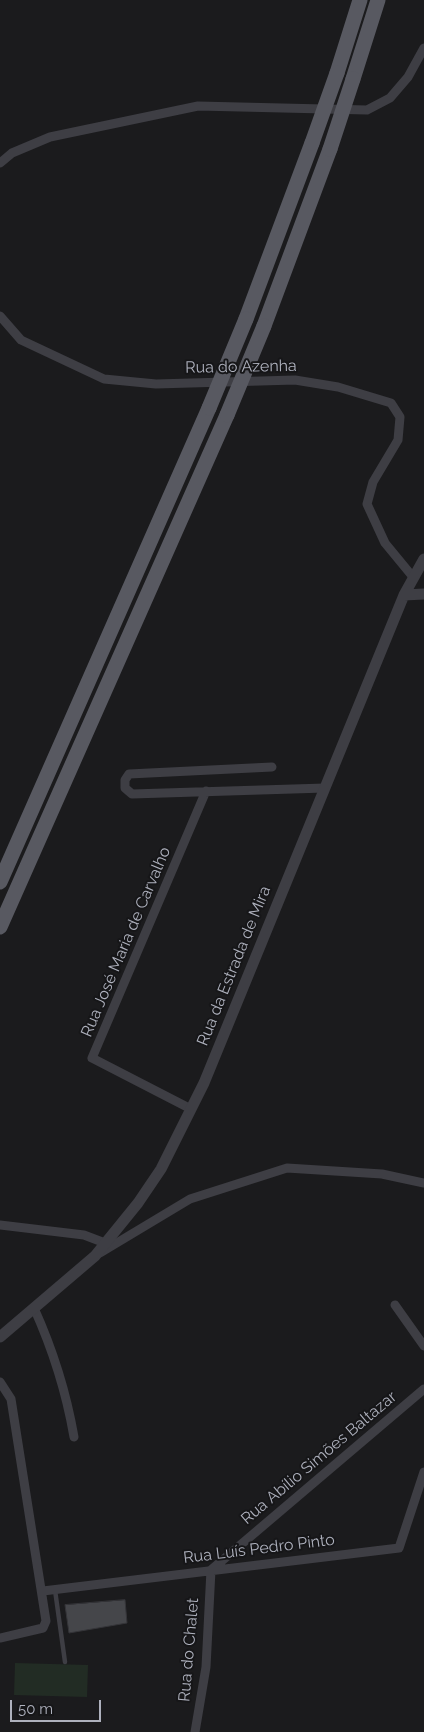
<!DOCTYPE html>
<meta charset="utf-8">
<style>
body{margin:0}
#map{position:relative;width:424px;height:1732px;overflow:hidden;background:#1b1b1d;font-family:Raleway,sans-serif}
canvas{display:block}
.scale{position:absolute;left:10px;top:1700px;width:91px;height:22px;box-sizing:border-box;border:2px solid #aeb1bd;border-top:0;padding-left:6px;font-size:15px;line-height:18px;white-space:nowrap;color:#aeb1bd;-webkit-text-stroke:4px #161618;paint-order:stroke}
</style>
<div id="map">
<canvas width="424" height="1732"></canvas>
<div class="scale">50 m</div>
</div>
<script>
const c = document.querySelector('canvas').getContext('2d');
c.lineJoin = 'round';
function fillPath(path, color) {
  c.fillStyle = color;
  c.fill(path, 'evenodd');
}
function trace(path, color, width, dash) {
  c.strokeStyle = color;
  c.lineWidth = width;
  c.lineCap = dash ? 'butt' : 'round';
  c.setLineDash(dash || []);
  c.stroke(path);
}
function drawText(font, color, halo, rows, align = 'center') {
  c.font = font + ' Raleway,sans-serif';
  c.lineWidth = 4;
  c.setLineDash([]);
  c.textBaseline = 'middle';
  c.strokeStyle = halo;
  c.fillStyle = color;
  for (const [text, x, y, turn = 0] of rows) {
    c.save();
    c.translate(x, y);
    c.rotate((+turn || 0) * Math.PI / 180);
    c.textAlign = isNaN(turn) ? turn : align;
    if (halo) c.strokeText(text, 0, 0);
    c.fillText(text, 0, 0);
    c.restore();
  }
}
const green = new Path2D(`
 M15,1663L88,1665L87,1697L14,1695Z`);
const building = new Path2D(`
 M125,1600L127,1623L69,1633L65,1605Z`);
const service = new Path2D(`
 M55,1590L65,1662`);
const minor = new Path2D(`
 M0,163L12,153L50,137L198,106L367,110L390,98L408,77L424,48
 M0,316L21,340L104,379L156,384L295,380L338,387L391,403L400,417L398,440L373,482L367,504L385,543L413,577
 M272,767L129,774L125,780V788L132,794L325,788
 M191,1109L92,1058L206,791
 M0,1225L84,1235L105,1243
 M100,1253L190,1199L287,1168L382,1174L424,1183
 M395,1305L424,1346
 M34,1308C53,1350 66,1391 74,1437
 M0,1382L11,1399L46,1621L43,1628L0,1638
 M211,1570L424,1389
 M43,1591L399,1548L424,1472
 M195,1732L206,1667L211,1570`);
const tertiary = new Path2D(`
 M404,595L424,594
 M0,1337L95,1256L138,1203L161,1169L204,1083L404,595L424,559`);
const primary = new Path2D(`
 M337,73L360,0
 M353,79L378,0
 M246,319L312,143
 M264,326L330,149
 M0,882L209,408
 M0,927L227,415`);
const primaryBridge = new Path2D(`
 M312,143L337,73
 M330,149L353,79
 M209,408L246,319
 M227,415L264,326`);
const streetNames = [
 ["Rua do Azenha",241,367,-1],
 ["Rua José Maria de Carvalho",126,942,-67],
 ["Rua da Estrada de Mira",234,966,-68],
 ["Rua Abílio Simões Baltazar",319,1458,-40],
 ["Rua Luís Pedro Pinto",259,1549,-7],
 ["Rua do Chalet",189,1650,-85]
];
fillPath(green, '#222c24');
fillPath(building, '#45464a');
trace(building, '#353539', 1);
trace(service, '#3e3e44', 4.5);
trace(minor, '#3e3e44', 9);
trace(tertiary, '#3e3e44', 11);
trace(primary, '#585961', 15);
trace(primaryBridge, '#585961', 15);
drawText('16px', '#aeb1bd', '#161618', streetNames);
</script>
